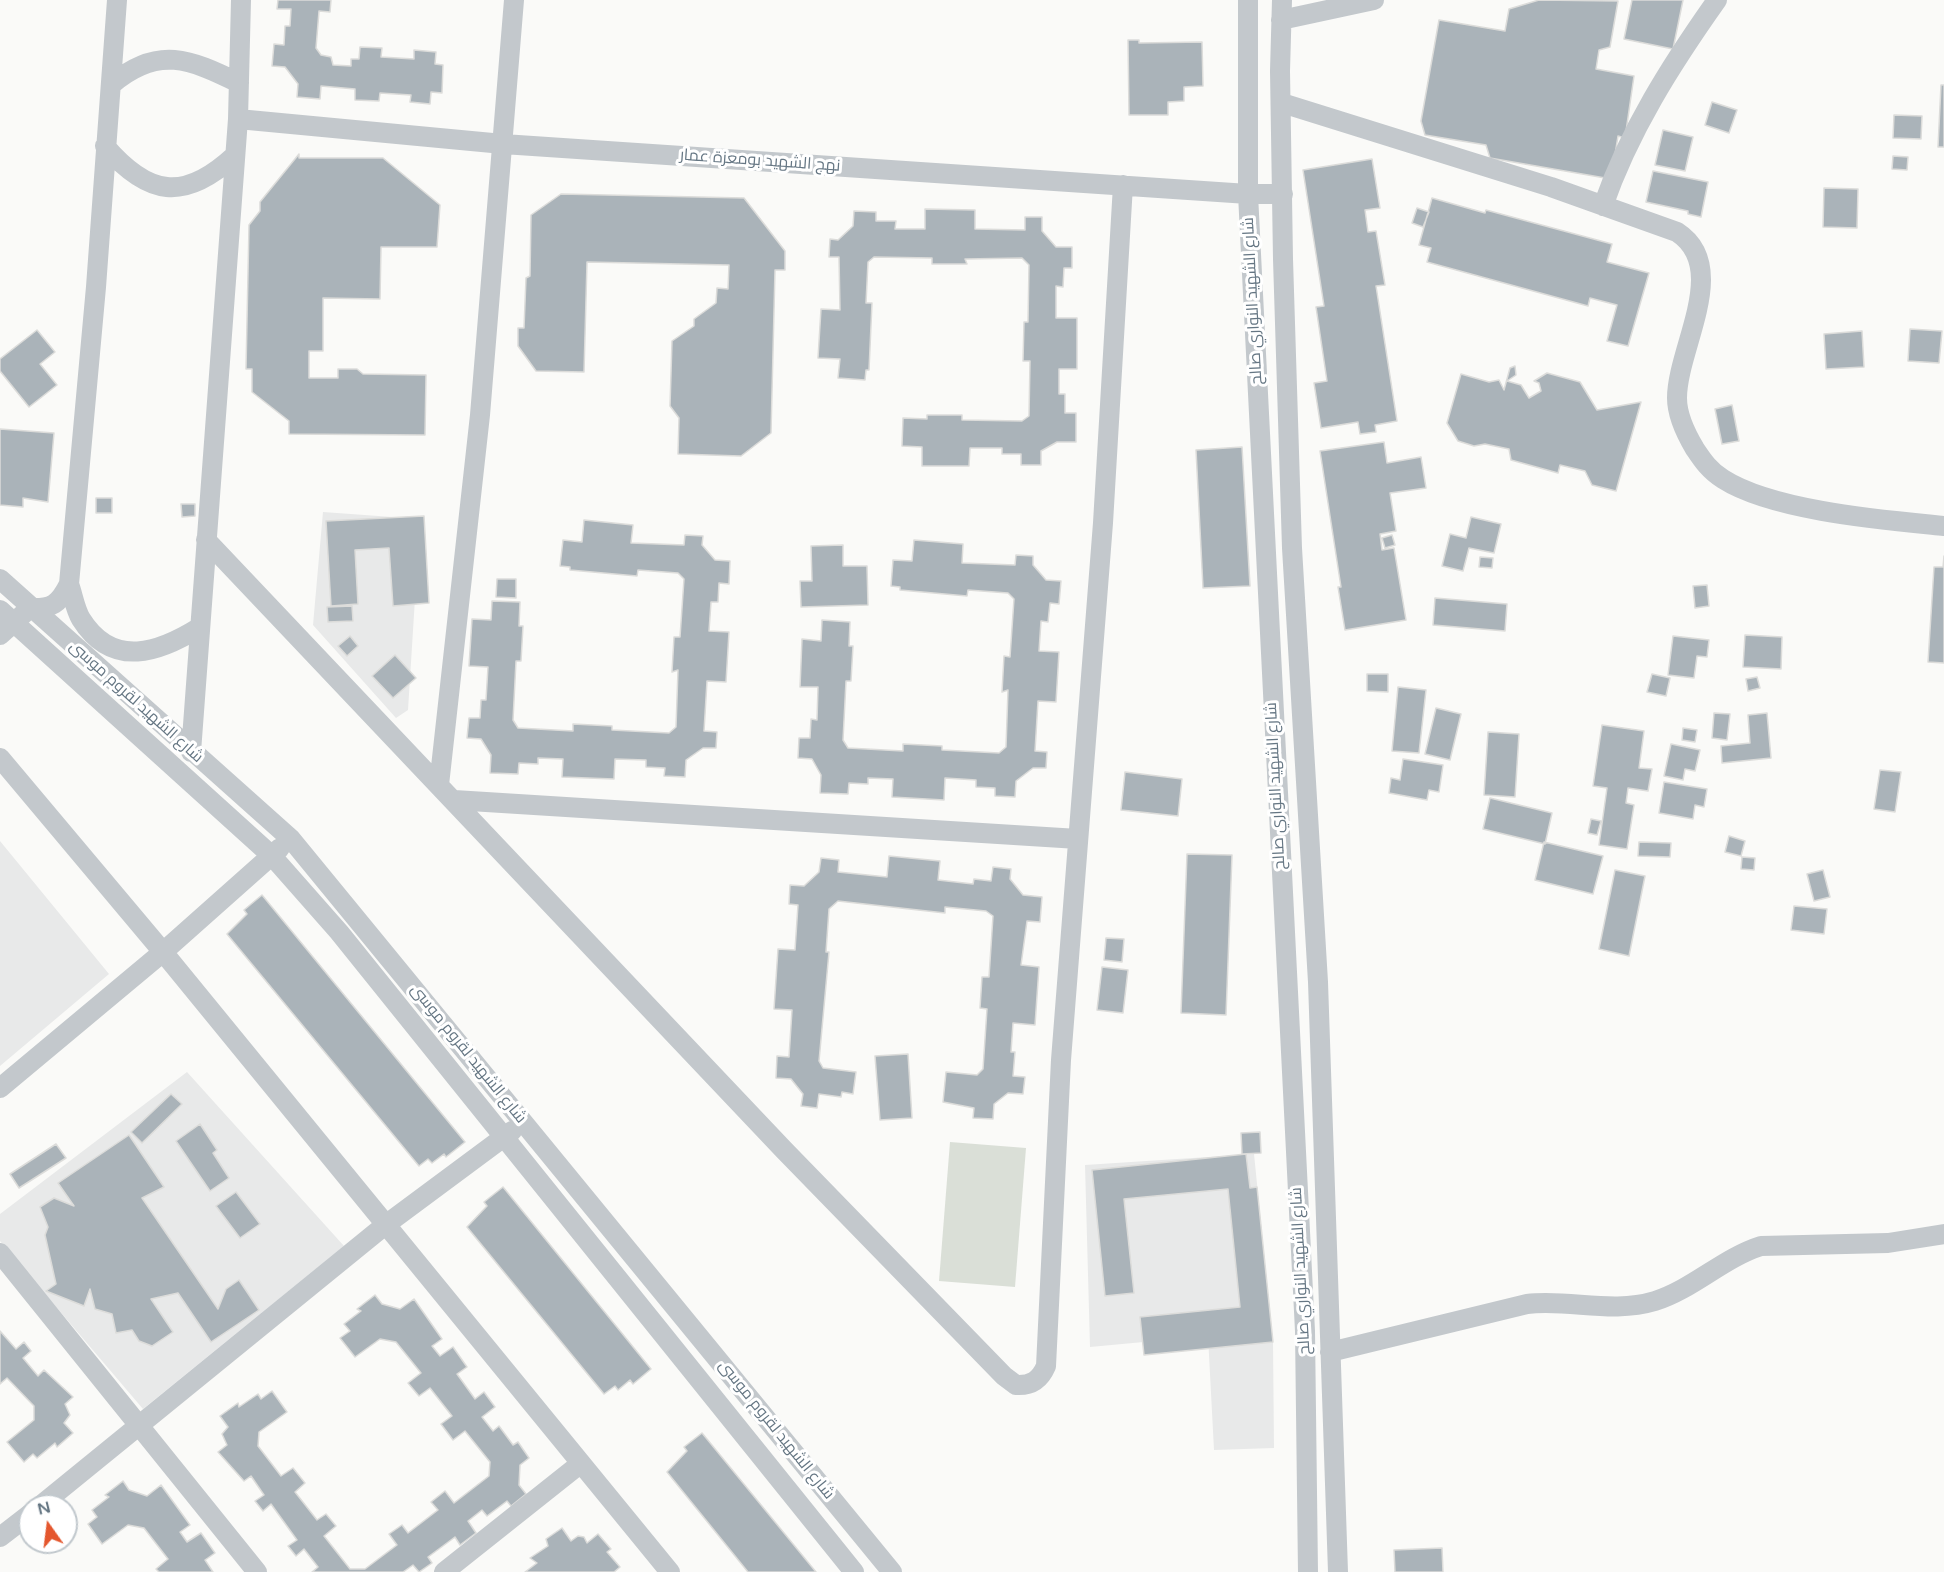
<!DOCTYPE html>
<meta charset="utf-8">
<style>
body{margin:0}
#map{position:relative;width:1944px;height:1572px;overflow:hidden;background:#fafaf8;font-family:"Varela Round",sans-serif}
canvas{display:block}
.north{position:absolute;left:18px;top:1494px;width:60px;height:60px;box-sizing:border-box;background:#fff;border:2px solid #c1c8cd;border-radius:50%;rotate:346deg;font-size:16px;font-weight:700;line-height:24px;text-align:center;color:#657683}
.north::after{content:'';display:block;margin:auto;width:21px;height:27px;background:#e4572e;clip-path:polygon(50% 0,100% 100%,50% 72%,0 100%)}
</style>
<div id="map">
<canvas width="1944" height="1572"></canvas>
<div class="north">N</div>
</div>
<script>
const c = document.querySelector('canvas').getContext('2d');
c.lineJoin = 'round';
function fillPath(path, color) {
  c.fillStyle = color;
  c.fill(path, 'evenodd');
}
function trace(path, color, width, dash) {
  c.strokeStyle = color;
  c.lineWidth = width;
  c.lineCap = dash ? 'butt' : 'round';
  c.setLineDash(dash || []);
  c.stroke(path);
}
function drawText(font, color, halo, rows, align = 'center') {
  c.font = font + ' "Varela Round",Cairo,sans-serif';
  c.lineWidth = 6;
  c.setLineDash([]);
  c.textBaseline = 'middle';
  c.strokeStyle = halo;
  c.fillStyle = color;
  for (const [text, x, y, turn = 0] of rows) {
    c.save();
    c.translate(x, y);
    c.rotate((+turn || 0) * Math.PI / 180);
    c.textAlign = isNaN(turn) ? turn : align;
    if (halo) c.strokeText(text, 0, 0);
    c.fillText(text, 0, 0);
    c.restore();
  }
}
const built = new Path2D(`
 M323,512L420,519L408,710L396,718L313,625Z
 M0,841L109,974L0,1066Z
 M187,1072L344,1246L143,1409L0,1241V1214Z
 M1254,1154L1273,1342L1274,1448L1214,1450L1208,1336L1090,1347L1085,1165Z`);
const green = new Path2D(`
 M950,1142L1026,1148L1015,1287L939,1281Z`);
const building = new Path2D(`
 M278,0H331L330,12L319,11L316,48L321,55L331,57L333,65L351,66V59H359L360,47L382,48L381,57L414,59V50L436,52L435,64L443,65L442,93L431,92L430,104L410,102L411,95L380,93L379,101L355,100V89L321,86L320,99L297,97L298,84L285,67L272,66L274,44L284,45L285,26H290L291,9H277Z
 M1539,0L1618,1L1610,47L1599,50L1596,69L1634,76L1625,138L1618,136L1611,179L1490,158L1486,145L1425,135L1421,121L1439,20L1505,31L1509,9Z
 M1632,0H1683L1673,49L1624,39Z
 M1128,40H1139V43L1202,42L1203,86L1184,87V101L1168,102V115H1129Z
 M1941,85H1944V147H1938Z
 M1712,102L1737,110L1729,133L1705,125Z
 M1894,115L1922,116L1921,139L1893,138Z
 M1663,130L1693,137L1685,171L1655,165Z
 M299,154V158H383L440,205L437,247H381L380,299L323,298V351H309V378H338V369H357L363,374L426,375L425,435L289,434V421L252,392V369H246L249,225L260,211V202Z
 M1893,156L1908,157L1907,170L1892,169Z
 M1372,159L1380,208L1365,210L1368,232L1376,231L1385,285L1376,286L1397,421L1375,425L1376,432L1360,434L1358,422L1321,428L1314,383L1327,381L1316,307L1324,306L1303,170Z
 M1653,171L1708,182L1701,217L1688,214V211L1646,202Z
 M1824,188L1858,189L1857,228L1823,227Z
 M561,194L744,198L785,251V270H775L771,433L741,456L678,454L679,418L670,406L672,341L694,326V319L716,303L717,288L728,289L729,265L587,262L584,372L536,371L518,346V328H524L526,278L530,276L531,215Z
 M1432,198L1485,213L1486,210L1612,244L1607,262L1649,273L1628,346L1607,341L1617,305L1590,298L1588,306L1427,262L1431,248L1419,245Z
 M1417,208L1429,212L1423,227L1412,223Z
 M925,209L975,210V229L1025,230V217H1042V231L1056,247H1072V268H1064L1063,287L1056,286V318H1077V369H1059V394H1065V413H1076V442H1057L1041,451V465H1021V454H1002V448H970L969,466H922V447L902,446L903,418L927,419V415H962V420L1022,421L1029,416L1030,361H1023L1024,322H1028L1029,265L1022,258L965,259L967,264H932V258L874,257L868,262L866,303H872L869,370H866L865,380L838,378L840,359L818,358L821,309L840,310L839,257H829L830,239L838,240L853,226L854,211L876,212V221H896L895,229H925Z
 M1910,329L1942,331L1939,363L1908,361Z
 M37,330L55,352L40,364L57,385L29,407L0,371V359Z
 M1862,331L1864,367L1826,369L1824,334Z
 M1515,366L1516,375L1507,381L1521,385L1529,398L1541,391L1539,383L1534,381L1547,373L1580,382L1597,410L1641,402L1616,491L1592,485L1585,471L1560,465L1558,473L1511,460L1509,449L1485,444L1474,446L1458,441L1447,423L1461,374L1489,382L1499,380L1504,390L1510,368Z
 M1732,405L1739,441L1722,444L1715,409Z
 M0,429L54,433L48,502L23,498V507L0,505Z
 M1384,442L1387,463L1421,457L1426,488L1390,493L1396,531L1380,534L1382,550L1394,548L1406,620L1345,630L1338,587H1341L1320,451Z
 M1242,447L1250,586L1203,588L1196,450Z
 M96,498H112V513H96Z
 M181,504H195V516L182,517Z
 M424,516L429,603L393,606L389,548L355,550L358,604L331,606L326,521Z
 M1471,517L1501,524L1494,553L1469,548L1463,571L1442,566L1450,534L1466,538Z
 M584,520L633,525L631,543L684,545L685,535L703,536L702,545L715,560L730,561L729,584L719,583L718,602H711L709,631L729,632L726,682L707,681L704,731L717,732L716,748H703L686,760L685,777L664,776L665,768L646,767V760L615,759L614,779L562,777L563,759L538,758V764L519,763L518,774L490,773L491,755L481,739L467,738L469,718H480L481,700H486L488,667L469,666L472,619L491,620L492,601L520,602L519,626H523L521,661H516L513,720L518,728L573,731V724L612,726V730L669,733L676,727L678,670L672,672L674,637H680L684,579L678,573L638,570L637,576L570,570V567L560,566L563,540L582,542Z
 M1392,535L1395,545L1385,548L1382,538Z
 M914,540L963,544L962,563L1015,565L1016,555L1033,556V565L1046,580L1061,581L1059,604L1050,603L1048,622L1041,621L1039,651L1059,652L1056,702L1038,701L1035,751L1047,752L1046,768H1033L1016,781L1015,797L995,796V788L976,787V780L945,778L944,800L892,797L893,779L868,778V784L849,783L848,794L820,793L821,775L812,759L798,758L799,738H810L811,719L817,720L818,687H800L802,639L821,641L822,620L850,622L849,646H853L851,681H846L843,740L848,748L903,751V744L942,746V750L999,753L1006,747L1008,690L1002,692L1004,656L1010,657L1014,599L1008,593L968,590L967,596L900,590V587L891,586L893,560L912,561Z
 M843,545V566H867L868,605L801,607L800,581H812L811,546Z
 M1944,556V663L1928,662L1934,567H1943Z
 M1480,557L1493,558L1492,568L1479,567Z
 M497,579H516V598L496,597Z
 M1707,585L1709,606L1695,608L1693,586Z
 M1435,598L1507,604L1505,631L1433,625Z
 M352,606L353,621L328,622L327,607Z
 M1745,635L1782,637L1781,669L1743,667Z
 M350,636L358,646L347,656L338,646Z
 M1673,636L1709,640L1707,657L1697,656L1694,678L1668,675Z
 M395,655L416,678L393,698L372,676Z
 M1367,674H1388V692L1367,691Z
 M1652,674L1670,678L1666,696L1647,692Z
 M1757,677L1760,688L1748,691L1746,679Z
 M1398,687L1426,690L1419,753L1392,751Z
 M1436,708L1461,714L1450,760L1425,754Z
 M1714,713L1730,714L1727,740L1712,738Z
 M1767,713L1771,758L1722,763L1721,746L1750,743L1748,715Z
 M1602,725L1644,731L1639,768L1652,769L1648,791L1628,788L1626,803L1634,805L1627,849L1599,845L1607,788L1593,786Z
 M1683,728L1697,730L1695,742L1682,740Z
 M1488,732L1519,734L1515,797L1484,795Z
 M1671,744L1700,750L1695,771L1685,769L1683,780L1664,776Z
 M1403,759L1443,765L1439,792L1429,790L1427,800L1389,793L1391,778L1400,780Z
 M1880,770L1901,772L1895,812L1874,809Z
 M1125,772L1182,779L1178,816L1121,810Z
 M1664,782L1707,789L1704,807L1695,805L1693,819L1659,813Z
 M1490,798L1552,813L1545,844L1483,829Z
 M1591,819L1601,821L1597,835L1588,833Z
 M1729,836L1745,841L1741,856L1725,852Z
 M1544,842L1603,856L1593,894L1535,880Z
 M1639,842L1671,843L1670,857L1638,856Z
 M1187,854L1232,855L1226,1015L1181,1013Z
 M889,856L940,861L938,880L973,884L974,879L991,881L993,867L1011,869L1010,879L1023,895L1042,897L1040,922L1027,921L1021,965L1039,967L1035,1025L1013,1023L1011,1052H1015L1013,1076L1025,1077L1023,1094L1008,1093L994,1104L993,1119L973,1118L974,1108L943,1102L946,1072L977,1075L983,1069L987,1009L980,1008L982,977H989L993,916L986,911L945,907V913L838,901L829,909L826,952H829L819,1061L823,1068L856,1072L853,1094L842,1092L841,1097L819,1094L817,1108L801,1106L803,1094L791,1079L776,1078L777,1056L789,1057L792,1010L774,1009L778,949L795,950L798,905L789,904L790,885L804,886L819,872L821,858L839,860L838,872L887,877Z
 M1742,857L1755,858L1754,870L1741,869Z
 M1615,870L1645,876L1629,956L1599,949Z
 M1823,870L1830,897L1814,901L1807,874Z
 M262,895L465,1142L446,1157L444,1154L432,1163L428,1159L419,1166L227,934L247,914L244,910Z
 M1794,906L1827,909L1824,934L1791,930Z
 M1106,938L1124,939L1122,962L1104,960Z
 M1102,967L1128,970L1123,1013L1097,1010Z
 M908,1054L912,1118L880,1120L875,1056Z
 M171,1094L182,1104L142,1143L131,1132Z
 M200,1124L217,1150L213,1153L229,1178L210,1191L176,1141Z
 M1260,1132L1261,1153L1242,1154L1241,1133Z
 M129,1135L164,1187L142,1198L218,1309L226,1289L239,1280L259,1310L211,1342L178,1293L151,1299L173,1332L152,1346L139,1341L132,1330L116,1333L112,1314L95,1309L90,1289L84,1306L46,1291L56,1284L45,1235L48,1227L40,1207L54,1198L74,1206L58,1183Z
 M56,1144L66,1158L19,1188L10,1174Z
 M1246,1154L1250,1188L1257,1187L1273,1342L1144,1355L1140,1317L1240,1307L1228,1189L1124,1199L1134,1293L1105,1296L1092,1170Z
 M503,1187L651,1369L633,1384L630,1380L618,1390L615,1386L604,1394L467,1227L487,1206L484,1202Z
 M236,1192L260,1224L240,1238L216,1206Z
 M375,1295L382,1304L400,1309L414,1299L442,1339L432,1346L440,1356L453,1347L467,1367L457,1374L475,1399L484,1392L495,1407L482,1417L493,1431L499,1426L513,1445L518,1442L529,1458L520,1465L519,1485L526,1494L511,1506L507,1501L487,1516L482,1510L468,1521L476,1533L460,1545L455,1537L428,1557L432,1563L419,1572L413,1565L403,1572H312L318,1567L304,1549L296,1556L288,1546L297,1540L271,1504L263,1511L255,1501L264,1495L251,1476L244,1481L218,1452L227,1445L222,1434L228,1427L220,1416L238,1403L239,1407L258,1394L261,1399L272,1391L287,1412L259,1432L258,1446L281,1476L293,1468L305,1483L295,1492L317,1520L326,1514L336,1526L324,1536L350,1569H365L397,1545L389,1534L402,1525L408,1533L438,1510L431,1502L445,1491L454,1503L489,1476L490,1462L465,1431L453,1440L441,1424L452,1416L430,1388L419,1396L408,1383L421,1373L396,1342L380,1339L355,1357L340,1338L350,1331L344,1324L361,1311L357,1309Z
 M0,1331L16,1349L24,1342L31,1351L23,1358L38,1376L44,1370L73,1397L65,1404L70,1415L64,1423L73,1433L57,1447L55,1443L37,1458L33,1454L24,1462L7,1442L34,1420V1406L7,1378L0,1384Z
 M702,1433L816,1572H748L667,1472L687,1451L684,1447Z
 M123,1481L129,1490L147,1496L161,1485L190,1525L180,1532L187,1542L201,1533L215,1553L205,1560L213,1572H159L156,1569L168,1559L144,1528L128,1525L102,1544L88,1524L97,1517L92,1510L109,1497L105,1495Z
 M562,1528L571,1541L578,1536L584,1537L587,1543L598,1534L611,1549L607,1552L620,1567L614,1572H525L537,1563L530,1558L548,1546L546,1539Z
 M1442,1548L1443,1572H1395L1394,1550Z`);
const minor = new Path2D(`
 M1248,0V194L1305,1331L1308,1572
 M1282,0L1280,71L1283,259L1292,548L1318,982L1338,1572
 M1281,20L1374,0
 M112,84C158,45 190,59 239,83
 M1282,103L1551,187L1677,232C1731,267 1677,348 1677,398C1677,415 1686,434 1695,449C1703,461 1710,471 1723,479C1773,511 1884,520 1944,526
 M238,119L503,144L1248,194H1283
 M105,146C148,196 184,202 234,156
 M1603,206C1629,131 1671,65 1717,0
 M206,540L784,1150L1004,1376L1016,1385C1031,1386 1040,1380 1046,1366L1061,1060L1103,523L1123,185
 M0,579L291,839L892,1572
 M69,584C73,595 75,609 81,619C113,670 160,652 200,627
 M0,610L272,856L339,932L854,1572
 M0,635L30,608C52,609 59,604 69,584L96,287L117,0
 M191,752L238,119L241,0
 M0,758L163,952L670,1572
 M439,785L480,415L514,0
 M454,800L1078,839
 M0,1088L163,952L280,848
 M0,1253L257,1572
 M1330,1352L1527,1304C1570,1299 1612,1314 1655,1301C1693,1289 1723,1258 1761,1246L1888,1243L1944,1234
 M40,1506L384,1226L512,1131
 M0,1537L30,1514
 M444,1572L580,1464`);
const streetNames = [
 ["نهج الشهيد بومعزة عمار",760,161,4],
 ["شارع الشهيد النواري صالح",1253,301,-93],
 ["شارع الشهيد لقروم موسى",136,702,42],
 ["شارع الشهيد النواري صالح",1276,786,-93],
 ["شارع الشهيد لقروم موسى",468,1054,51],
 ["شارع الشهيد النواري صالح",1301,1271,-93],
 ["شارع الشهيد لقروم موسى",776,1430,51]
];
fillPath(built, '#e8e9e9');
fillPath(green, '#dadfd7');
fillPath(building, '#aab3b9');
trace(building, '#dcdcda', 1.5);
trace(minor, '#c3c8cc', 20);
drawText('16px', '#657683', '#fff', streetNames);
</script>
